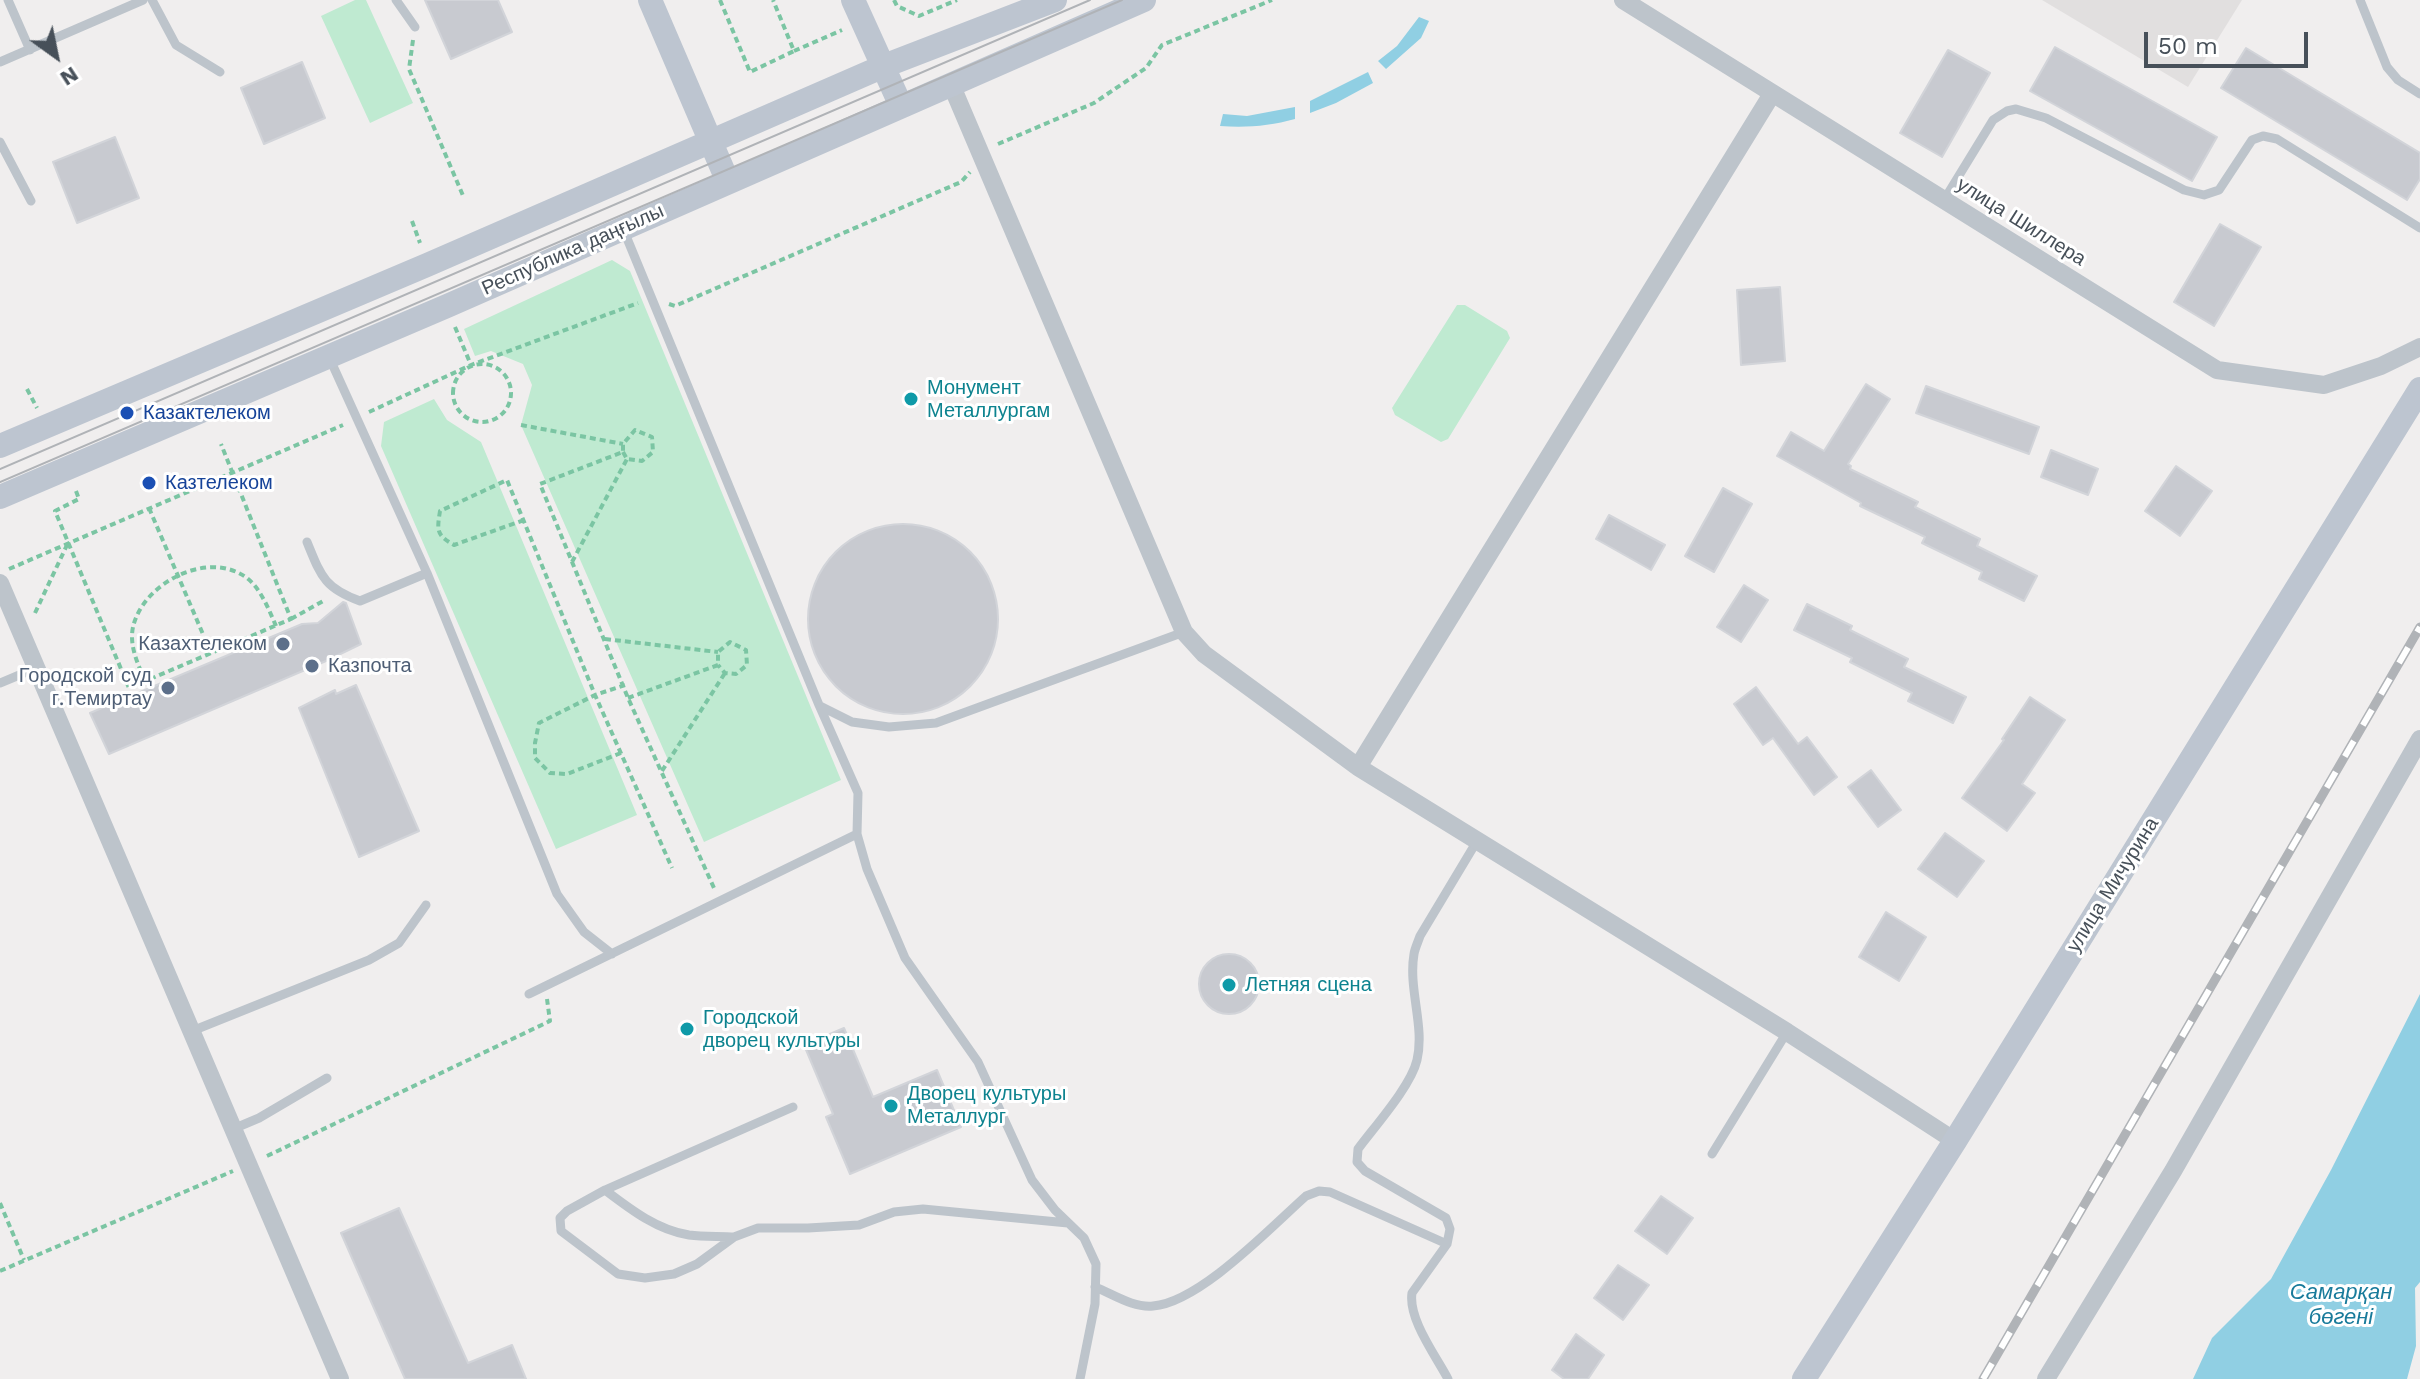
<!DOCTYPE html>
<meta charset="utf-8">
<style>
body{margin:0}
#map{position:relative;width:2420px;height:1379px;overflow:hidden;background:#f0eeee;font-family:"Work Sans",sans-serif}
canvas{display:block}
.north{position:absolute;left:16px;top:16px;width:80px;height:80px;-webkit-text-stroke:6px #fff;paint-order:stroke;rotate:147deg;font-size:22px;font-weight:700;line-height:32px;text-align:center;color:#475059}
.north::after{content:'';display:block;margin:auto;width:28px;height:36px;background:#475059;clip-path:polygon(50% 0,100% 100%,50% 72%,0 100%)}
.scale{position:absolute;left:2144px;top:32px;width:164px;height:36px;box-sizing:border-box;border:4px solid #475059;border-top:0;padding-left:10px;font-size:24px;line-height:28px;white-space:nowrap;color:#475059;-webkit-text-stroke:6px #fff;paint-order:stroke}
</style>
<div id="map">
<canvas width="2420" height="1379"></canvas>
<div class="north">N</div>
<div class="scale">50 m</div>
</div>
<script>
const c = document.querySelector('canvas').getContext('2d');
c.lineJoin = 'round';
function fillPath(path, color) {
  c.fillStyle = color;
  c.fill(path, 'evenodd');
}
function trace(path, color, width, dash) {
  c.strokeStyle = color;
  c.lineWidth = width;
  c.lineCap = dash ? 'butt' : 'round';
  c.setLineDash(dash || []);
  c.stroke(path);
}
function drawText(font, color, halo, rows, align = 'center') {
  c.font = font + ' "Work Sans",sans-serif';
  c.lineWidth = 6;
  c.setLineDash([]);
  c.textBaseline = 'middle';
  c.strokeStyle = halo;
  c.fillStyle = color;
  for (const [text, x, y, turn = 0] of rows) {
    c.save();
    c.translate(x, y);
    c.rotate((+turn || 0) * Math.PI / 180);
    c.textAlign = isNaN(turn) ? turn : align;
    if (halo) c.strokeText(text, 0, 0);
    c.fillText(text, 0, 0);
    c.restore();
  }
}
const education = new Path2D(`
 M2042,0H2242L2188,87Z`);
const green = new Path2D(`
 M355,0H366L413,103L370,123L321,16Z
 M612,260L630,271L841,780L704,842L521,425L532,385L523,364L491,351L475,356L464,329Z
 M1457,305H1465L1507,331L1510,338L1448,439L1441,442L1395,415L1392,408Z
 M434,399L447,420L481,442L637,815L556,849L381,446L384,422Z`);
const water = new Path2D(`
 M1419,17L1429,21L1421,38L1386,69L1378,61L1397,46Z
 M1368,72L1373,83L1336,103L1310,113V101Z
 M1295,107V119C1270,126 1246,128 1220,126L1223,114L1247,116Z
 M2420,994V1282L2415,1288L2416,1346L2407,1379H2193L2212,1338L2271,1279L2331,1170Z`);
const building = new Path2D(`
 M425,0H498L512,32L451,59Z
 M2055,47L2217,137L2192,181L2030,91Z
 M2246,48L2420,153V179L2407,200L2221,88Z
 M1948,50L1990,73L1942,157L1900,133Z
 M302,62L325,118L264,144L241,88Z
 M115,137L139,198L77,223L53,162Z
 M2220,224L2261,247L2214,326L2174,302Z
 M1780,287L1785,361L1741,365L1737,290Z
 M1866,384L1890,399L1848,464L1851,466L1850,469L1918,502L1915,507L1980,539L1977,546L2037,576L2024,601L1979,579L1982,572L1922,543L1925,537L1860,506L1861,503L1777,456L1791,432L1824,451Z
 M1926,386L2039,427L2029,454L1916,413Z
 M2051,450L2098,469L2088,495L2041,477Z
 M2176,466L2212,491L2180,536L2145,511Z
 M1723,488L1752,504L1714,572L1685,556Z
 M1609,515L1665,545L1651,570L1596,539Z
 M808 619a95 95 0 1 1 190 0a95 95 0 1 1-190 0Z
 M1744,585L1768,600L1741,642L1717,627Z
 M343,602L346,603L361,644L326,661L109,754L90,713L302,624L318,623Z
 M1807,604L1852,626L1850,630L1908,659L1904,667L1966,697L1953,723L1908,701L1912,693L1850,662L1852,658L1794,630Z
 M356,685L419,831L359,857L299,708L335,690L336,694Z
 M1756,687L1798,744L1807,737L1837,777L1814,795L1773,738L1763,745L1734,704Z
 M2030,697L2065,720L2022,784L2035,793L2007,831L1962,798L2004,740L2002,739Z
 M1871,770L1901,810L1878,827L1848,787Z
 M1945,833L1984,861L1957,897L1918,869Z
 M1886,912L1926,937L1899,981L1859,957Z
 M1199 984a30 30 0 1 1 60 0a30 30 0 1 1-60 0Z
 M844,1028L873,1097L937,1070L961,1127L850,1174L826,1117L833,1114L804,1045Z
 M1661,1196L1693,1218L1667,1254L1635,1231Z
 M399,1208L468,1363L512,1345L526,1379H405L341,1233Z
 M1618,1265L1649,1285L1623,1320L1594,1298Z
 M1576,1334L1604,1355L1588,1379H1564L1552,1370Z`);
const path = new Path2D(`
 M720,0L750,72L794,51L773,0
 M894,0L897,6L919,16L957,0
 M413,40L409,69L464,198
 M794,51L842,30
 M998,144L1094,103L1146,68L1162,45L1272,0
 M412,221L420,243
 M669,304L675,306L961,182L970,172
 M455,327L471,365
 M453 393a29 29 0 1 1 58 0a29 29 0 1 1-58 0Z
 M27,389L37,408
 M369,412L471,365L638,303
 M521,425L623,444
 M623,452L627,459L642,461L653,452L652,437L635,430L623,444V452L540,484L628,698L714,888
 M76,491L79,499L55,511L129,688L291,619L221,444
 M149,508L211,653
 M524,520L454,545C436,535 437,530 440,511L507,480L595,695L672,868
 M572,562L627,459
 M9,569L343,425
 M35,613L67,545
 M291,619L325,600
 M605,639L718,652
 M145,681C138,664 129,646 133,627C143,583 208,549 247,578C261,589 269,610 276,626
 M628,698L718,665V652L730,642L746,650L747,665L736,674L725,673L718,665
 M621,753L567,774L550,773L535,758V743L539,723L595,695L625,685
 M662,771L725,673
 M267,1156L550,1021L547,999
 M0,1203L24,1260
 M0,1271L233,1171`);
const service = new Path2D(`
 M8,0L30,50
 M152,0L176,45L220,72
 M396,0L415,27
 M2360,0L2387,67L2398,80L2420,94
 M0,62L143,0
 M0,142L31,201
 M1944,200L1993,120L2007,111L2016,109L2046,118L2184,190L2204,195L2219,190L2252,140L2263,136L2277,139L2420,228
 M624,231L819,705L858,793L857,834L867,869L905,958L978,1062L1032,1180L1055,1210L1084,1238L1096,1264L1095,1304L1080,1379
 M329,357L427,573L557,894L584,932L612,954
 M307,542C321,576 324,588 360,601L427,573
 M0,683L36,668
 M820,706L852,722L889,727L936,723L1184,632
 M529,994L857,834
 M192,1031L369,960L399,943L426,905
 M793,1107L605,1190L567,1211L560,1218L561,1231L618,1274L645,1278L674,1274L697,1264L734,1237L758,1228H808L859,1225L894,1212L923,1209L1068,1223
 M233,1129L259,1118L327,1078
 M1712,1154L1787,1032
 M605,1190C630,1209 657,1230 689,1235C704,1237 720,1236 734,1237
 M1095,1287C1113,1294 1133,1308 1153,1306C1200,1302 1270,1228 1306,1196L1319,1191L1330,1192L1447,1244
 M1448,1379C1436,1356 1408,1319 1412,1293L1447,1244L1450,1229L1446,1218L1365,1171L1357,1162L1358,1149C1375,1126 1411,1086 1417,1060C1425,1026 1408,989 1414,954C1415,948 1418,942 1420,936L1477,841`);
const minor = new Path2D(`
 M1623,0L2217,370L2324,385L2381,366L2420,347
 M951,84L1184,632L1204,654L1358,767L1787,1032L1955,1141
 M0,583L340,1379
 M1358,767L1772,94
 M2046,1379L2173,1171L2420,739`);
const secondary = new Path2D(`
 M650,0L728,182
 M853,0L901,106
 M0,446L427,265L884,66L1055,0
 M0,497L447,306L1144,0
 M1804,1379L1955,1141L2420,389`);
const tram = new Path2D(`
 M0,469L1090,0
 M0,482L1122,0`);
const rail = new Path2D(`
 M1983,1379L2420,627`);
const markers = [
 [911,399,8,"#0f9aa8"],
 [127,413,8,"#1a4fb4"],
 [149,483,8,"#1a4fb4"],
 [283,644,8,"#5c6f8a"],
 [312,666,8,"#5c6f8a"],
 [168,688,8,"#5c6f8a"],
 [1229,985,8,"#0f9aa8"],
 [687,1029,8,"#0f9aa8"],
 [891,1106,8,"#0f9aa8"]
];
const streetNames = [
 ["улица Шиллера",2021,222,32],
 ["Республика даңғылы",573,250,-24],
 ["улица Мичурина",2113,885,-58]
];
const cultureNames = [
 ["Монумент",927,388],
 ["Металлургам",927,411],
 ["Летняя сцена",1245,985],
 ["Городской",703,1018],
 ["дворец культуры",703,1041],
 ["Дворец культуры",907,1094],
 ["Металлург",907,1117]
];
const transitNames = [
 ["Казактелеком",143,413],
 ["Казтелеком",165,483]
];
const serviceNames = [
 ["Казахтелеком",267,644],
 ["Казпочта",328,666,"left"],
 ["Городской суд",152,676],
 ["г.Темиртау",152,699]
];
const waterNames = [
 ["Самарқан",2341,1293],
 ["бөгені",2341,1318]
];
fillPath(education, '#e1dfdf');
fillPath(green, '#bfead1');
fillPath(water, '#90cfe3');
fillPath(building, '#c8cad0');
trace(building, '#d2d4d9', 2);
trace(path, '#7bc5a3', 4, [6, 4]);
trace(service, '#bdc4cb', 9);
trace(minor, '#bdc4cb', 18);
trace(secondary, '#bdc5d0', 24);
trace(tram, '#b0b3b7', 2);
trace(rail, '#b0b3b7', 9);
trace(rail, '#fff', 6, [18]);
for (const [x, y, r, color] of markers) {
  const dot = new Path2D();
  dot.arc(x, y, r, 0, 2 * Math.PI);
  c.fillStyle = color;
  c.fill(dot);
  trace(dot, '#fff', 3);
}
drawText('20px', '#475059', '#fff', streetNames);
drawText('20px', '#0d838f', '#fff', cultureNames, 'left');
drawText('20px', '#164399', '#fff', transitNames, 'left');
drawText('20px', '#4e5e75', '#fff', serviceNames, 'right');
drawText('italic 22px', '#197b9b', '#fff', waterNames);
</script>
